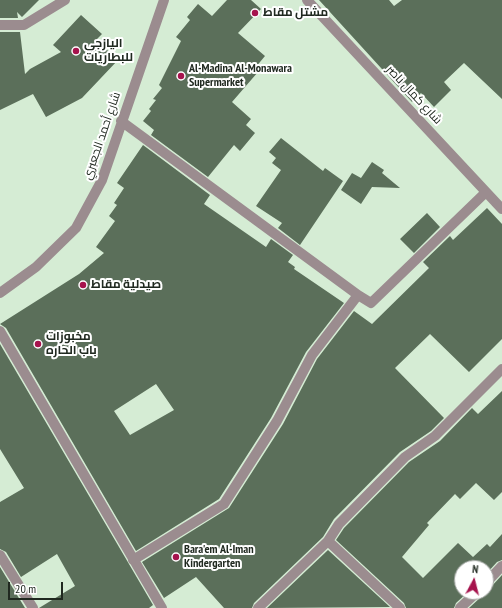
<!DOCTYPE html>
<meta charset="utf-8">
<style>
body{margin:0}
#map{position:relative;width:502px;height:608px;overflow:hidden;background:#d5ecd4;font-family:"PT Sans Narrow",sans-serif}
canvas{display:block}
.north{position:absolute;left:454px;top:560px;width:40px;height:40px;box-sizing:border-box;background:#fff;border:1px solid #a6a9a6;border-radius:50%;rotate:7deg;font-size:11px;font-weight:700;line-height:16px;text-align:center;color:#202920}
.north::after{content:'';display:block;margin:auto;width:14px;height:18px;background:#a6134d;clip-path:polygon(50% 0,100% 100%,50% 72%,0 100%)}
.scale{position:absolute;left:8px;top:582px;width:55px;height:18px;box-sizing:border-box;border:2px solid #202920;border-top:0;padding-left:5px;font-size:12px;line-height:14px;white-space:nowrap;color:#202920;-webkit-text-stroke:3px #fff;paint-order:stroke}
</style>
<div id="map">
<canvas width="502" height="608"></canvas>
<div class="north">N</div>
<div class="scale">20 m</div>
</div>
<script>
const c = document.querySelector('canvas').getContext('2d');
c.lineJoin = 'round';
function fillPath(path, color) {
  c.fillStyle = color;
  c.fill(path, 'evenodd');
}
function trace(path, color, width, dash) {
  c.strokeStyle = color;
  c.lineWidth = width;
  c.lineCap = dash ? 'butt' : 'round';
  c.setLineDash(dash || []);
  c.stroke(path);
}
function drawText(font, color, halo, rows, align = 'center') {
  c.font = font + ' "PT Sans Narrow",Cairo,sans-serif';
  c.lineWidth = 4;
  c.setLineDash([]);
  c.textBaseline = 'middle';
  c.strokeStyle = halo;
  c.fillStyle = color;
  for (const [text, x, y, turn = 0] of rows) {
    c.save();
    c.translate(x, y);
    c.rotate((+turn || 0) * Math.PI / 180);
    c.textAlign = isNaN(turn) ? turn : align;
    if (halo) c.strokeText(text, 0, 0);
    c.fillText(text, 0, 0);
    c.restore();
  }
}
const building = new Path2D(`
 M0,0H39L22,17L17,12L18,18H0Z
 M227,0H251L261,9L238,33L265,56L255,68L258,72L232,102L251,119L246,125L255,133L240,151L234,145L208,177L151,135L154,130L143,121L151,111L149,109L156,100L153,99L162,88L159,85L181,41L176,37L190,20L187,17L198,4L212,16Z
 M319,0H389L394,6L402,0H502V99L464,63L444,82L451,90L434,107L421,93L412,102Z
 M81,15L102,34L96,40L118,60L82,98L46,117L33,94L0,110V32H20L25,74L30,69L61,52L53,45Z
 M281,138L323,171L325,168L343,181L300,245L278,228L282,223L256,206L281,170L272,163L276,158L269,152Z
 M143,145L210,195L204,204L266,247L271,239L293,255L288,262L295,267L294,269L344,303L306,352L271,418L219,499L136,551L6,328L0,324L79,274L104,253L96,247L115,221L109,216L117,205L114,203L124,188L117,183ZM156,384L174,410L130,435L114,411Z
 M372,162L384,170L382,173L400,188L372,187L361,204L341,190L352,173L361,178Z
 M487,208L502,224V339L469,372L430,334L395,368L444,418L431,431L400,452L334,519L323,537L254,603L252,608H224L196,577L164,598L142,562L229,508L283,424L317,359L354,311L372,324L429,268L423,262L450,236L453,240Z
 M427,213L440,227L414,253L400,239Z
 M0,344L153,605L149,608H39L75,586L57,554L21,577L6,552L0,549V502L24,488L0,449Z
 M502,391V492L494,500L476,483L460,499L455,494L427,523L429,525L402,557L423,578L458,543L473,557L487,544L490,547L502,534V560L497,562L486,574V568H462V592H468L456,603L454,608H406L404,603L336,540L344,528L409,462L440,441L472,408L478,414Z
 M328,550L390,607L267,608Z
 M0,567L25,608H0Z
 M502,575V608H469L481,597L483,592H486V589L491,587Z`);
const minor = new Path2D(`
 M307,0L502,209
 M0,25H24L65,0
 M121,121L358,295
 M0,293L36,267L76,228L102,180L164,0
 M0,331L162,608
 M328,541L400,608
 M0,555L33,608
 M133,560L224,504L277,421L312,355L358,295L371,303L486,192
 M486,583L502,566
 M258,608L328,541L339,524L405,457L435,436L502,369
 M460,608L477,592`);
const markers = [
 [255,13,4,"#a6134d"],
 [76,51,4,"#a6134d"],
 [181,76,4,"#a6134d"],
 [83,285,4,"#a6134d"],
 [38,344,4,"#a6134d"],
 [176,557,4,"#a6134d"]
];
const poiNames = [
 ["مشتل مقاط",263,13],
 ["اليازجي",84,44],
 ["للبطاريات",84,58],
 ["Al-Madina Al-Monawara",189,69],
 ["Supermarket",189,83],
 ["صيدلية مقاط",91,285],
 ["مخبوزات",46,337],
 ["باب الحاره",46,351],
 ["Bara'em Al-Iman",184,550],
 ["Kindergarten",184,564]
];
const streetNames = [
 ["شارع كمال ناصر",414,95,47],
 ["شارع أحمد الجعبري",102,136,-71]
];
fillPath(building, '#5b6f5a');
trace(minor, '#9b8c8f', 10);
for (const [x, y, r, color] of markers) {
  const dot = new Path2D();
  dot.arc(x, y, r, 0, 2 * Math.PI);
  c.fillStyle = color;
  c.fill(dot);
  trace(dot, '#fff', 1.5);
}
drawText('bold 12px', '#202920', '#fff', poiNames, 'left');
drawText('12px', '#202920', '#fff', streetNames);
</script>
